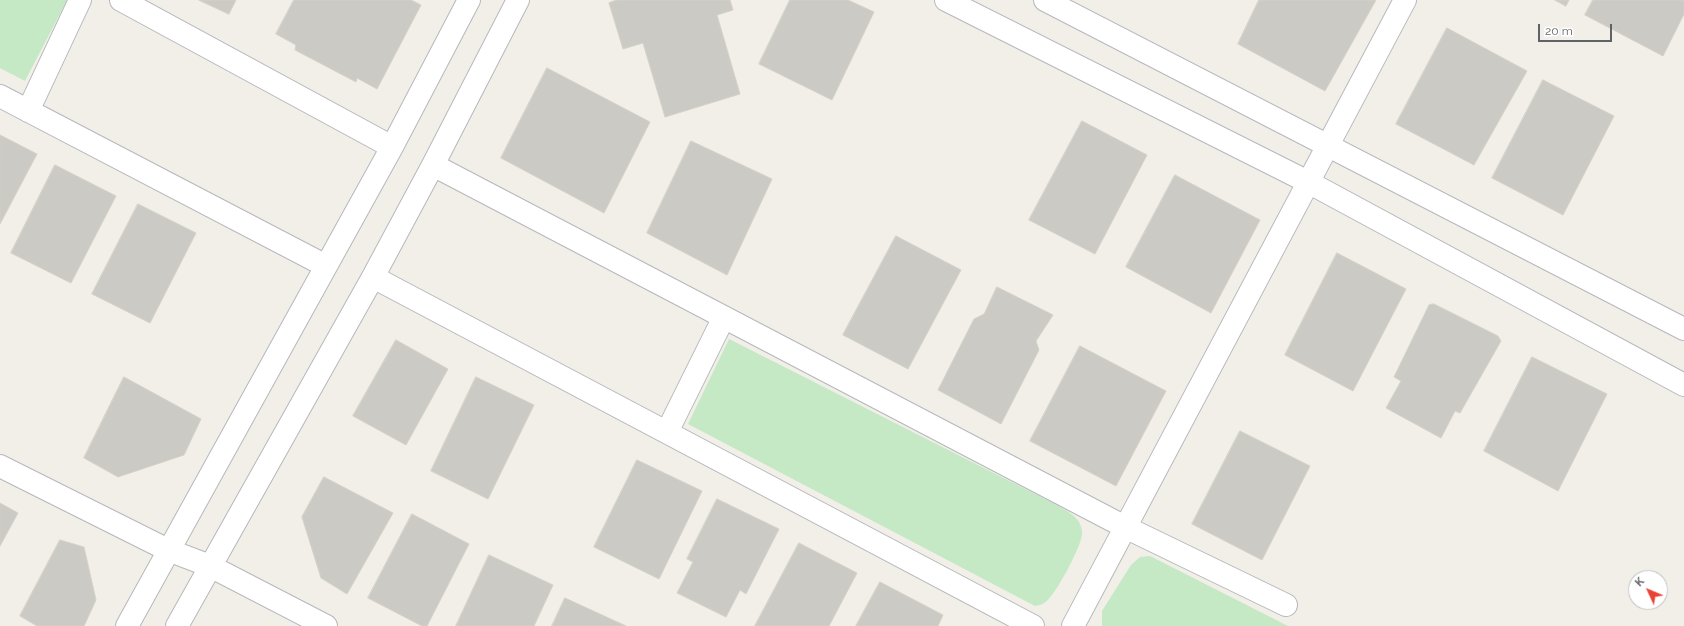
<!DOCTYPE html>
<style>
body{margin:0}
#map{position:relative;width:1684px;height:626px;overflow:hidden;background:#f1efe8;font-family:Raleway,sans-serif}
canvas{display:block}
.north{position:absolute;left:1628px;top:570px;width:40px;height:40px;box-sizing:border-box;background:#fff;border:1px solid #bfc1c3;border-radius:50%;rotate:314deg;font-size:11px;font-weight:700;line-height:16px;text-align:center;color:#5f6368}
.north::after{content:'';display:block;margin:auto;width:14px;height:18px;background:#ea4335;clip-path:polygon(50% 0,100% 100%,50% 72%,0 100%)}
.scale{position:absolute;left:1538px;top:24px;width:74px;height:18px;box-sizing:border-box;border:2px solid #5f6368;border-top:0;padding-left:5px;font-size:12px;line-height:14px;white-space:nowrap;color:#5f6368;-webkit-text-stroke:3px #fff;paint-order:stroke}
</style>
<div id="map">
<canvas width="1684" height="626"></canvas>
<div class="north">K</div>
<div class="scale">20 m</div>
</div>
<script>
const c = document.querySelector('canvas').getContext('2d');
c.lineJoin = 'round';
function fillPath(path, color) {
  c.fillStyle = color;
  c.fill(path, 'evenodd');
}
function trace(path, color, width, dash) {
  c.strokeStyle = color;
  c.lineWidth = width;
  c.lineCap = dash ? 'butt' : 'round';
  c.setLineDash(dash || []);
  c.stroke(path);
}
const green = new Path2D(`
 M0,0H67L25,81L0,68Z
 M729,339L1055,504C1067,511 1083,518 1082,534C1082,545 1054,599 1044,603C1042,605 1038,605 1035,606L688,424Z
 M1150,556L1288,626H1102V611L1131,565L1140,557Z`);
const building = new Path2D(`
 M199,0H236L229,14Z
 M294,0H411L421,5L377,89L357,78L356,82L295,50L296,45L276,34Z
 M617,0H730L733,10L717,15L740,94L665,117L643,43L623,49L609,3Z
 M790,0H848L874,12L832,100L759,64Z
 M1259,0H1376L1325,91L1238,44Z
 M1555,0H1569L1566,6Z
 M1593,0H1684V14L1663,56L1585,15Z
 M1447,28L1527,71L1474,165L1396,124Z
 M547,68L650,122L604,213L501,158Z
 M1543,80L1614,116L1563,215L1492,178Z
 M1082,121L1147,155L1095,254L1029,220Z
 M0,135L37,154L0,224Z
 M691,141L772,179L727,275L647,233Z
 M55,165L116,196L71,283L11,253Z
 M1175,175L1260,220L1211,313L1126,267Z
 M138,204L196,233L150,323L92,294Z
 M896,236L961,270L908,369L843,335Z
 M1337,253L1406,289L1353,391L1285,355Z
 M997,287L1053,315L1036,341L1039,350L1001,424L938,390L974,319L984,314Z
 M1434,304L1498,336L1501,341L1460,413L1455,411L1441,438L1386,408L1401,381L1394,377L1429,305Z
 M396,340L448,369L406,445L353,416Z
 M1080,346L1166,391L1116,486L1030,441Z
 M1532,357L1607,394L1558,491L1484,451Z
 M124,377L201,419L184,455L118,477L84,458Z
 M476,377L534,405L488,499L431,471Z
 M1240,431L1310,466L1262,560L1192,524Z
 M637,460L702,491L659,579L594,547Z
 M324,477L393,513L347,594L321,578L302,517Z
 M717,499L779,529L746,594L740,590L726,617L677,593L693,562L687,559Z
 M0,503L18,513L0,546Z
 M412,514L469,544L427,626H422L368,598Z
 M60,540L84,547L96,600L84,626H37L20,616Z
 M799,543L857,573L829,626H755Z
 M489,555L553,585L534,626H456Z
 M880,582L943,615L938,626H856Z
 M565,598L626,626H552Z`);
const minor = new Path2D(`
 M121,0L392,147
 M946,0L1308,182L1684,385
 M1045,0L1684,329
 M0,96L326,266
 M28,111L80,0
 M433,165L1125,527L1286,605
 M373,277L1033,626
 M667,432L724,317
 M0,466L168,550L210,566L326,626
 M127,626L392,147L469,0
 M177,626L373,277L433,165L518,0
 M1073,626L1405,0`);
fillPath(green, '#c5e8c5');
fillPath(building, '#cccac5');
trace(building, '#d6d1c6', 1);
trace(minor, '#b5b8bc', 24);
trace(minor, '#fff', 22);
</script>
